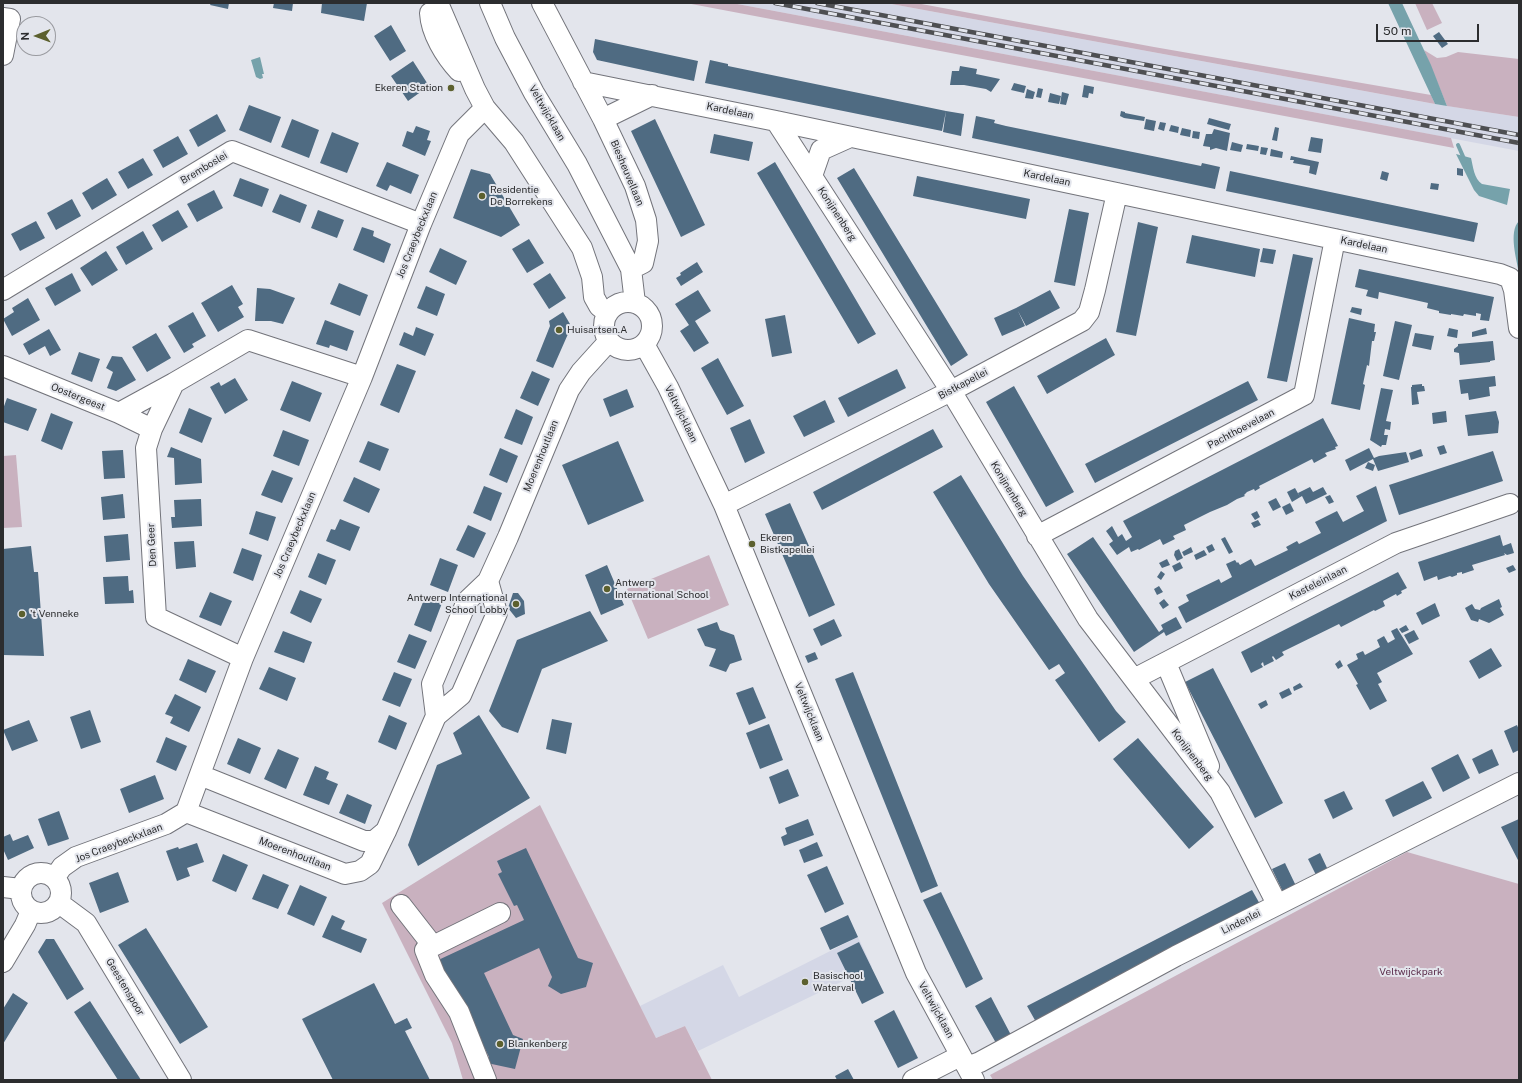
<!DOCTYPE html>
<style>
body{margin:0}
#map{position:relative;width:1522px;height:1083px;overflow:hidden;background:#e3e5ec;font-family:"Public Sans",sans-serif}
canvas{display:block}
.frame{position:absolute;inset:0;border:4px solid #2c2d2f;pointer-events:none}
.north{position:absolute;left:16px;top:16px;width:40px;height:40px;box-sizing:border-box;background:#e3e5ec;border:1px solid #9a9ba0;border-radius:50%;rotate:269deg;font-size:11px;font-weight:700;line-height:16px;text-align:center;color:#2c2d2f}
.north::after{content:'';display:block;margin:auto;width:14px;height:18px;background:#5c602e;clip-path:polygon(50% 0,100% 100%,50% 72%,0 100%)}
.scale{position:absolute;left:1376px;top:24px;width:103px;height:18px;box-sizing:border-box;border:2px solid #2c2d2f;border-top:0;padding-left:5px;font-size:12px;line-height:14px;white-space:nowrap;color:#2c2d2f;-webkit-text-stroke:3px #e3e5ec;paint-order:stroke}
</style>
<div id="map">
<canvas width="1522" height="1083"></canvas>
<div class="frame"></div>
<div class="north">N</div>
<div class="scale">50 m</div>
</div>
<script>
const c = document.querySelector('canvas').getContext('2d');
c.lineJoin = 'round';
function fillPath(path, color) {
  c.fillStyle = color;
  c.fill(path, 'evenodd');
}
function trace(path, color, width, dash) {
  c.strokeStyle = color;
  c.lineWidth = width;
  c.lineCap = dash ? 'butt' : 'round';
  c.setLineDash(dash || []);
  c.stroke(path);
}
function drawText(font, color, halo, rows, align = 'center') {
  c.font = font + ' "Public Sans",sans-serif';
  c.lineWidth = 4;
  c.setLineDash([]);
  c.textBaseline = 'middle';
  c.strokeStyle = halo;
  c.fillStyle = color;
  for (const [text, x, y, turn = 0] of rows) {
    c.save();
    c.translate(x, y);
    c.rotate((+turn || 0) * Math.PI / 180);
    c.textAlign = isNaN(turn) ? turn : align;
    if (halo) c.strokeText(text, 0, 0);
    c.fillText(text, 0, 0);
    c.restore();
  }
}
const built = new Path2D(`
 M732,3H886L1435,104L1519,117V151Z
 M858,937L872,967L698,1051L685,1026L656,1038L640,1006L723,965L739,997Z`);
const green = new Path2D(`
 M686,3H732L1451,138L1454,148Z
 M886,3H916L1154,47L1431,95L1435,104Z
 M1415,3H1432L1442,23L1427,30Z
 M1424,50L1437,58L1446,57L1458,52L1519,59V117L1447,106Z
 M16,455L22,527L3,528V456Z
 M709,555L729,605L648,639L627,589Z
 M540,805L656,1038L685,1026L712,1080H463L452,1043L382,903Z
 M1407,852L1519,884V1080H993L990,1075Z`);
const water = new Path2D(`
 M1388,3H1402L1431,65L1447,106L1435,104Z
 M260,57L264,74H262L263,78L260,79L256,77L251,60Z
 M1456,154L1471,158C1473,166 1474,179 1482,184L1510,189L1507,205L1479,196L1474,190Z
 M1519,221V274C1517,260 1508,232 1519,221Z`);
const stream = new Path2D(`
 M1458,145L1465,161`);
const building = new Path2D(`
 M211,3H229L228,9L210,5Z
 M274,3H293L292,11L273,8Z
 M322,3H367L364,21L321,13Z
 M391,25L406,51L390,61L374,36Z
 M1439,32L1448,44L1442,48L1433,36Z
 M595,39L698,61L694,81L597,60L593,52Z
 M710,60L728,64V66L946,111L942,131L705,83Z
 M413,61L429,86L408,101L391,76Z
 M960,66L977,69L976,74L1000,79L991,92L986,89L964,85H950L952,71H959Z
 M1014,83L1026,86L1024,93L1011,90Z
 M1084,85L1094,87L1093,94L1089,93L1088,98L1082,97Z
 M1038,88L1043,89L1041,98L1036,97Z
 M1027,89L1035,92L1033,99L1025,98Z
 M1062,92L1069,94L1066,105L1060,104Z
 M1050,93L1061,96L1059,104L1048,102Z
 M249,105L281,117L271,143L239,130Z
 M946,111L964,114L961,136L943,132Z
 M1121,111L1125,112V113L1145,117L1144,121L1124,118L1120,116Z
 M217,114L226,131L198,147L189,130Z
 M976,116L995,120L994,123L1006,126L1201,166L1202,163L1220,167L1215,189L972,138Z
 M1209,118L1231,124L1229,130L1207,124Z
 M292,119L319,130L309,158L281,147Z
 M655,119L705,225L681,237L631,131Z
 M1146,119L1156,121L1154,131L1144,129Z
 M1160,122L1166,123L1164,131L1158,129Z
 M1171,125L1179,127L1178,133L1169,131Z
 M416,126L430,131L427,140L431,141L425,156L402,146L407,131L413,133Z
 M1275,127L1279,128L1277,141L1272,140Z
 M1182,128L1191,130L1190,137L1180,135Z
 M1214,129L1230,133L1227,151L1216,148L1210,150V147L1203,146L1206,134H1212Z
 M1193,131L1200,132L1199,139L1192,138Z
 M332,132L359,143L347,173L320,163Z
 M714,134L753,142L749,161L710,153Z
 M178,136L188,154L163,168L153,150Z
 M1311,137L1323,139L1321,153L1308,151Z
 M1232,142L1243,145L1241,152L1230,150Z
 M1247,144L1259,146L1258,151L1246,149Z
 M1261,147L1268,148L1266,155L1260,154Z
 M1271,149L1283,152L1282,158L1270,156Z
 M1291,156L1319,162L1316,175L1309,173L1310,166L1293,163L1294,160H1290Z
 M143,158L153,175L128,189L118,172Z
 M387,162L419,175L411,194L390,185L387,191L376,186Z
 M775,162L876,334L858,344L757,173Z
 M854,168L968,355L951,366L837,178Z
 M1457,168L1463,169V176L1457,175Z
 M471,169L490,174L520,225L501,237L453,218Z
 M1230,171L1478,223L1474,242L1226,191Z
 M1382,171L1389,173L1387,181L1380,179Z
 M917,176L1030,199L1026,219L913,196Z
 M107,178L117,195L92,210L82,193Z
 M240,178L269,189L262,207L233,196Z
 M1431,183L1439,184L1438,190L1430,189Z
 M214,190L223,208L197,222L187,204Z
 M280,194L307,205L300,223L272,212Z
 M72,199L81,216L56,230L47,213Z
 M1069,209L1089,213L1075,286L1054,282Z
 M178,210L188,227L162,242L152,225Z
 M318,210L344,220L337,238L311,228Z
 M36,221L45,238L20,251L11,234Z
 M1138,222L1158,227L1136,336L1116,332Z
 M362,227L374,231L373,236L391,244L384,263L353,250Z
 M143,231L153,249L126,265L116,247Z
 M1192,235L1260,249L1255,277L1186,263Z
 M529,239L544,263L527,273L512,249Z
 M440,248L467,261L456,285L429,272Z
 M1263,248L1276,250L1273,264L1260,262Z
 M106,251L118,270L92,286L80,268Z
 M1293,254L1313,258L1287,382L1267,378Z
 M697,262L703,272L681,286L676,278L681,275L680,273Z
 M1359,269L1494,297L1489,321L1480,320L1481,314L1476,313V316L1464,314L1463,316L1451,314V315L1439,313V311L1427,308L1428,303L1379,292L1378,299L1366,296L1368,290L1355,287Z
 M72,273L81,291L55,306L45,288Z
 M550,273L566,298L549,309L533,284Z
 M339,283L368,295L360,316L330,304Z
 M232,285L243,304L238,307L244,317L218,332L201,303Z
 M426,286L445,294L437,316L417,308Z
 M257,288L270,289L295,298L283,324L271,321H255Z
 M698,290L711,311L695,321L709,343L694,352L680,331L689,325L675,304Z
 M1050,290L1060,308L1026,326L1018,311L1025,326L1002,336L994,318L1016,308Z
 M28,298L40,320L12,336L3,319L14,312L12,308Z
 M1352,307L1362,309L1361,315L1350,312Z
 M193,312L206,336L192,344L194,347L184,353L168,326Z
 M563,312L570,324L568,334L553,368L536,361L550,326L549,321Z
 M785,315L792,353L772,357L765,319Z
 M1349,318L1375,324L1374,332H1376L1374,341H1372L1369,366L1367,365L1363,384L1365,385L1360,410L1331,404Z
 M325,320L354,331L347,351L330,345L329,348L316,344Z
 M1395,321L1412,325L1399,380L1383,376Z
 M416,327L434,334L425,356L399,345L404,332L413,336Z
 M1449,328L1458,330L1457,338L1447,336Z
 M1486,328L1487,334L1472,337V332Z
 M49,329L61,350L50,356L45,346L29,355L23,344Z
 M156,333L171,358L147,372L132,347Z
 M1415,333L1434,336L1431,350L1412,346Z
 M1106,338L1115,355L1047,394L1037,376Z
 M1493,341L1495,360L1490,361V362L1460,365L1459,353L1454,352V349L1458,346V344Z
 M79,352L100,359L92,382L71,374Z
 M112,356L122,357L136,380L116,391L107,388L113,372L106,368Z
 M718,358L744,406L727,415L701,368Z
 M397,364L416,371L399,413L380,405Z
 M897,369L906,388L848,417L838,398Z
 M532,371L550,379L538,406L520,398Z
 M1495,376L1496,386L1489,387L1490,396L1469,400L1468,393L1461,394L1459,380Z
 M235,378L248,400L225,414L210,387L219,382L221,386Z
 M292,381L322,393L310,422L280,410Z
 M1248,381L1258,400L1095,483L1085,464Z
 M1422,384V386H1424L1425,391L1417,392L1419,404L1412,405L1411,387H1412V385Z
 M1014,386L1074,492L1046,507L986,402Z
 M1381,388L1393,390L1386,421L1391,422L1390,430L1385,429L1384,435H1388L1386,445H1382L1381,447L1370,440Z
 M627,389L634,407L610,417L603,399Z
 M7,398L37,409L28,431L3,422V409Z
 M825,400L835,422L804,437L793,416Z
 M189,408L212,418L202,443L179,433Z
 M516,409L533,417L522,445L504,438Z
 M1446,411L1447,422L1433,424L1432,413Z
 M1496,411L1499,422L1498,433L1468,436L1465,415Z
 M51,413L73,422L62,450L41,441Z
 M1323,418L1338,446L1335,447L1336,449L1325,453L1327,456L1314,463L1312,459L1259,486L1260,488L1255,491L1254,489L1247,492L1244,495L1245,496L1237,499L1227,505L1210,512L1184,525L1186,530L1173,536L1175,539L1163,545L1160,539L1139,550L1138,549L1131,552L1129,547L1117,555L1109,544L1113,541L1106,531L1112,526L1118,537L1122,534L1126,541L1132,537L1123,521Z
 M750,419L765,453L745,463L730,428Z
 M933,429L943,447L822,510L813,492Z
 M283,430L309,440L299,466L273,456Z
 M368,441L389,449L380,471L359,462Z
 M618,441L644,501L588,525L562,465Z
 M1444,445L1447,453L1440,455L1437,447Z
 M171,447L201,459L202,483L175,485L174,458L167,457Z
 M500,448L518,456L507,483L489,475Z
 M1369,448L1374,458L1379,456L1406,452L1409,462L1378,471L1373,459L1350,471L1345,460Z
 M1421,449L1423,456L1411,460L1409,453Z
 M123,450L125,478L104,479L102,451Z
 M1493,451L1503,481L1399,515L1389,485Z
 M1368,462L1375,465L1373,471L1365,468Z
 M272,470L293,478L282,503L261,495Z
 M961,475L1023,576L1116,711L1126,722L1099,742L1055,680L1065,673L1059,664L1049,670L989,584L933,492Z
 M354,477L380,489L369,513L343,501Z
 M484,486L502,493L491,521L473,513Z
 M1376,486L1387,521L1186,623L1178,607L1189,601L1186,595L1219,579L1221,583L1232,577L1226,564L1235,560L1237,563L1238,562L1240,565L1251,559L1255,566L1288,550L1286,547L1297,541L1299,544L1321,533L1315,522L1337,511L1343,522L1364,511L1356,496Z
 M1310,487L1313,492L1323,487L1327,494L1306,504L1302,496L1292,502L1287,492L1295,488L1300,497L1298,493Z
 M123,494L125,518L103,520L101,497Z
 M1330,495L1334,502L1329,504L1325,497Z
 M1276,498L1281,507L1273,511L1268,502Z
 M201,499L202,526L172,528L171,517H175L174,500Z
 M790,503L835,605L809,617L765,514Z
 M1290,503L1294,511L1286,515L1282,507Z
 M256,511L276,517L268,541L249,534Z
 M1257,511L1260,517L1255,520L1251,514Z
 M340,519L360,527L350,551L326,541L331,529L335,530Z
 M1258,520L1261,525L1254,528L1251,523Z
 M468,525L486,533L474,558L456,550Z
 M128,534L130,560L106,562L104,536Z
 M1500,535L1503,546L1511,543L1514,553L1507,555L1504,553L1505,555L1472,565L1474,570L1462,574V572L1457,573V575L1452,577L1450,576L1438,580L1437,576L1424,581L1418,562Z
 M1093,537L1159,632L1163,629L1161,625L1176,617L1182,628L1166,636L1164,632L1134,652L1067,554Z
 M1225,537L1233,552L1229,554L1221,539Z
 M194,541L196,567L176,569L174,542Z
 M1212,544L1215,550L1209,553L1206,547Z
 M31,546L34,572H38L44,656L3,655V549Z
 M1191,547L1193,552L1184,556L1182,552Z
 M242,548L262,555L253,581L233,573Z
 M1179,549L1183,558L1177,561L1174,555L1175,551Z
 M1204,550L1207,555L1196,560L1194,555Z
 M318,553L336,560L326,585L308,577Z
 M440,558L458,565L448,592L430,585Z
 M1167,559L1170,565L1162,568L1159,563Z
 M1180,562L1183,568L1175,572L1172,566Z
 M607,565L624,605L601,615L585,575Z
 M1513,565L1516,570L1509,573L1506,568Z
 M1161,571L1165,574L1161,580L1157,577Z
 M1398,572L1407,588L1401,591L1402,593L1397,596L1396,594L1383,601L1385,606L1375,611L1374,610L1341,627L1339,624L1284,651L1282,652L1284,655L1276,660L1273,656L1272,657L1274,661L1264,666L1263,662L1261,664L1263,667L1251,673L1241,652Z
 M128,576L129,591L133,590L134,603L105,604L103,577Z
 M1159,586L1163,592L1157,595L1154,589Z
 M300,590L322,599L311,623L290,613Z
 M210,592L232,601L221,626L199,617Z
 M513,593H518L524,601L525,614L516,618L508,608Z
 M425,597L442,603L431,632L414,625Z
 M1164,599L1169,605L1163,609L1159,603Z
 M1499,599L1502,607L1500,608L1504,615L1489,623L1479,619L1478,622L1471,620L1465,608L1472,604L1475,609L1480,610L1481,608Z
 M1435,603L1440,616L1422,625L1416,613Z
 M590,611L608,641L542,669L518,733L502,727L489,711L517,640Z
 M834,619L842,636L821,646L813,629Z
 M717,622L720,630L734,635L742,660L730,664L726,672L709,666L716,649L705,646L697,629Z
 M1406,625L1409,630L1402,633L1399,629Z
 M1397,628L1413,654L1377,673L1382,682L1378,684L1387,701L1370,710L1356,685L1358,684L1347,665L1358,659L1356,654L1363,651L1365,655L1380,647L1377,640L1384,636L1388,643L1395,639L1391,631Z
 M1414,630L1419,639L1409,644L1404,635Z
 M283,631L312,642L304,663L274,652Z
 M409,634L427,641L415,669L397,662Z
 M1491,648L1502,666L1479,679L1469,661Z
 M815,652L818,659L808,663L805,656Z
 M188,659L216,671L206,693L179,680Z
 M1340,660L1343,666L1338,669L1335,664Z
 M269,667L296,678L287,701L259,689Z
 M1213,668L1283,803L1255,818L1185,682Z
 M394,672L412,679L400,707L382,700Z
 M853,672L938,886L921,893L835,679Z
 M1300,683L1303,687L1294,691L1293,687Z
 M753,687L766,718L749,725L736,693Z
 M1289,688L1292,694L1282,699L1279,693Z
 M175,694L201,707L189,732L170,723L173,717L165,714Z
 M1266,700L1268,705L1261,709L1258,704Z
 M90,710L101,742L81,749L70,717Z
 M389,715L407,723L396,750L378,742Z
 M479,715L530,798L418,866L408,845L437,765L462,754L453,733Z
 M552,719L572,723L566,754L546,749Z
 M29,720L38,741L12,751L3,730Z
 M769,724L783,760L760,769L746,733Z
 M1517,725L1519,730V750L1513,753L1504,731Z
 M166,737L187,746L176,771L156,762Z
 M238,738L261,748L250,774L227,764Z
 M1138,738L1214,827L1189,849L1113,759Z
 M278,749L299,758L286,789L264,779Z
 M1492,749L1499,765L1479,774L1472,759Z
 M1458,754L1470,778L1443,792L1431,768Z
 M315,766L329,772L326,779L338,784L329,805L303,795Z
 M788,769L799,796L779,804L769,777Z
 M155,775L164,799L129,813L120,789Z
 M1423,781L1432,798L1393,817L1385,800Z
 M1344,791L1353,809L1333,819L1324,800Z
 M347,794L372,805L365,824L339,813Z
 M59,811L69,839L48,846L38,819Z
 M808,819L814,835L784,846L781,837L787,834L785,828Z
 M1519,819V862L1501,827Z
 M10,834L13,841L28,835L34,848L8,860L3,849V837Z
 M817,842L823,856L804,863L799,850Z
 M197,843L204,862L187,868L190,876L177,881L166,851L178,847L179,849Z
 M526,848L578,958L593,963L586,987L561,994L548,986L552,977L539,948L484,973L513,1035L523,1039L515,1069L487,1063L489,1057L455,988L448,991L434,962L524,920L517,905L514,906L498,874L502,872L497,861Z
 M1320,853L1328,870L1316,875L1308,859Z
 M223,854L248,865L236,892L212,881Z
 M1285,863L1296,886L1283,892L1272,869Z
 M827,866L844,904L825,913L807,875Z
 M118,872L129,902L100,913L89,883Z
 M263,874L289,885L278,909L252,899Z
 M300,885L327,897L314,926L287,914Z
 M1252,890L1261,906L1036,1022L1027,1006Z
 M941,892L983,979L966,988L923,900Z
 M332,915L345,921L341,929L367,939L361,953L322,937Z
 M848,915L858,937L830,950L820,928Z
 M146,928L208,1027L180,1044L118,945Z
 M46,939H54L84,989L67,1000L38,952Z
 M859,942L884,993L862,1004L837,953Z
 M374,983L395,1024L407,1018L412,1028L405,1031L430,1080H333L302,1019Z
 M13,993L28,1003L3,1044V1009Z
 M991,997L1011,1035L996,1043L975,1006Z
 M90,1001L124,1054L141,1080H118L74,1012Z
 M894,1010L918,1058L898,1068L874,1021Z
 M848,1069L854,1080H837L835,1076Z`);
const minor = new Path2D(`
 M438,3L475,89L485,108L514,142L582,248L592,277L594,297L599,306L608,313
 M490,3L505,38L534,93L577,164L631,269L635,303
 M542,3L603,119L635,186L646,220L648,241L643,263L631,269
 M430,13C431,33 445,56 459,71
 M3,18L10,19L3,55
 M583,82L776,121L1500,274L1510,278L1514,290L1519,328
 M603,119L652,95
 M776,121L951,391L1088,619L1220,792L1277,904
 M812,176L821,150L850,137
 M3,290L232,151L421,224
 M604 326a24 24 0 1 1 48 0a24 24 0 1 1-48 0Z
 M644,344L668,387L724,505L916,973L974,1080
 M3,366L119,413L152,429
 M119,413L174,383
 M724,505L951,391L1082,321L1089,312L1095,290L1117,193
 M1037,536L1304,395L1335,239
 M243,658L156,617L146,448L152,429L174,383L248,340L362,377
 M1166,663L1209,766
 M1134,679L1396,543L1510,504
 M436,716L432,684L467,601L488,581L508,537L569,390L581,372L609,341
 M200,775L364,841H374L386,831
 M186,812L345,874L360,871L370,864L386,831L436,716L461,695L497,613L488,581
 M21 893a20 20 0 1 1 40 0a20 20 0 1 1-40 0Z
 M55,877L62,867L76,857L166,824L186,812L243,658L362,377L421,224L459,134L485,108
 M3,887L21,889
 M59,903L86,923L181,1080
 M401,905L433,946
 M3,962L25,925L31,911
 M967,1067L980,1062L1176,956L1519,783
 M486,1080L459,1012L435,975L425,950L500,913
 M913,1080L960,1056`);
const rail = new Path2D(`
 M775,3L1519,143
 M817,3L1519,135`);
const markers = [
 [451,88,4,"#5c602e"],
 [482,196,4,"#5c602e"],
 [559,330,4,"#5c602e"],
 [752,544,4,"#5c602e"],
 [607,589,4,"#5c602e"],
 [516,604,4,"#5c602e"],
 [22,614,4,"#5c602e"],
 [805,982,4,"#5c602e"],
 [500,1044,4,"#5c602e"]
];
const poiNames = [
 ["Ekeren Station",443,88,"right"],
 ["Residentie",490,190],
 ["De Borrekens",490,202],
 ["Huisartsen.A",567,330],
 ["Ekeren",760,538],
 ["Bistkapellei",760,550],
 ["Antwerp",615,583],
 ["International School",615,595],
 ["Antwerp International",508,598,"right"],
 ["School Lobby",508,610,"right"],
 ["'t Venneke",30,614],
 ["Basischool",813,976],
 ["Waterval",813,988],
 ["Blankenberg",508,1044]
];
const streetNames = [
 ["Kardelaan",730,111,12],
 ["Veltwijcklaan",547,113,60],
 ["Bremboslei",204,168,-31],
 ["Biesheuvellaan",627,173,67],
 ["Kardelaan",1047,178,12],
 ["Konijnenberg",837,214,57],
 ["Jos Craeybeckxlaan",417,235,-68],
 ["Kardelaan",1364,245,12],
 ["Bistkapellei",963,384,-28],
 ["Oostergeest",78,397,22],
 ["Veltwijcklaan",681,414,64],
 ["Pachthoevelaan",1241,429,-28],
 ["Moerenhoutlaan",541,456,-68],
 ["Konijnenberg",1009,489,59],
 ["Jos Craeybeckxlaan",295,535,-67],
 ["Den Geer",152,545,-93],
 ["Kasteleinlaan",1318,583,-27],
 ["Veltwijcklaan",809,712,68],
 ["Konijnenberg",1192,755,53],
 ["Jos Craeybeckxlaan",119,843,-21],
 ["Moerenhoutlaan",295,854,21],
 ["Lindenlei",1241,922,-27],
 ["Geestenspoor",125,987,59],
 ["Veltwijcklaan",936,1010,61]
];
const parkNames = [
 ["Veltwijckpark",1411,972]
];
fillPath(built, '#d4d7e6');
fillPath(green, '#c9b1bf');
fillPath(water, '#76a2ab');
trace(stream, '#76a2ab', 4);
fillPath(building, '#4f6b82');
trace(minor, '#73747b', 22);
trace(minor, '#fff', 20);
trace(rail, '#4e4f52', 4.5);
trace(rail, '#e3e5ec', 3, [9]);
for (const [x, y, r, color] of markers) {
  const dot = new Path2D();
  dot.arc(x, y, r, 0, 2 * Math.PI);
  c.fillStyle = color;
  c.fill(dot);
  trace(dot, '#e3e5ec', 1.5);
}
drawText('10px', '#2c2d2f', '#e3e5ec', poiNames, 'left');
drawText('10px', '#2c2d2f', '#e3e5ec', streetNames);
drawText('10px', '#5c2e4c', '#e3e5ec', parkNames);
</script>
